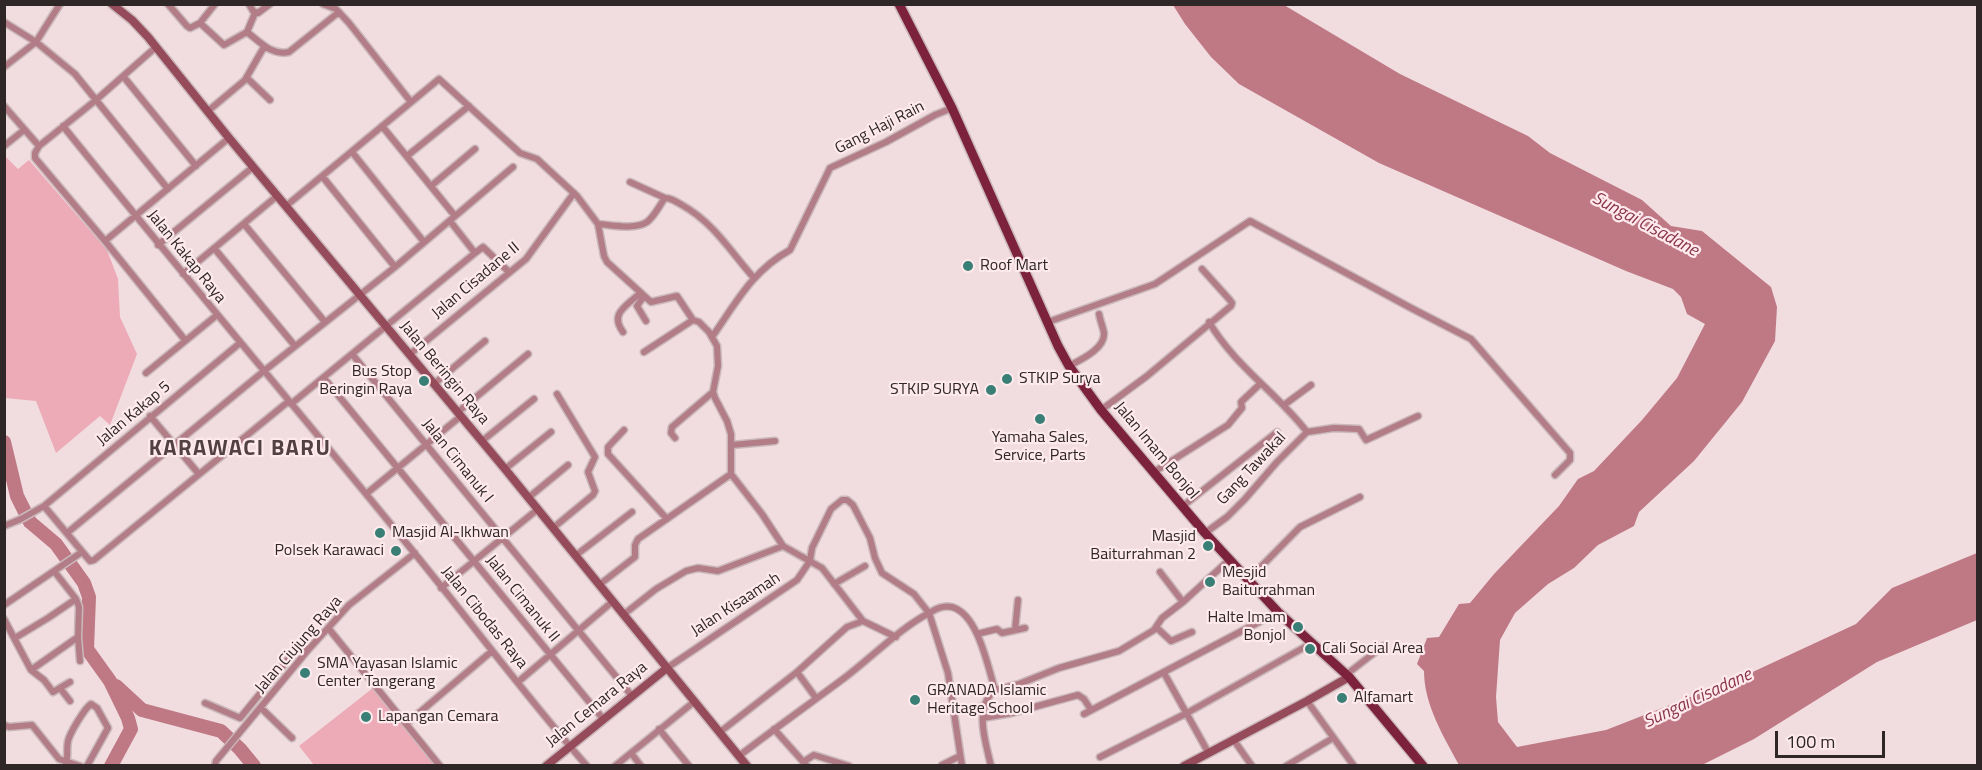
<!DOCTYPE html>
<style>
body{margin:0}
#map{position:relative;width:1982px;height:770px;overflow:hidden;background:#f1dde0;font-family:"Titillium Web",sans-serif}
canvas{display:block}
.frame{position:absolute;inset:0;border:6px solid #2e2627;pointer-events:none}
.scale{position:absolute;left:1775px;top:731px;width:110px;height:27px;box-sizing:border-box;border:3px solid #2e2627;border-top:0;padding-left:8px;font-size:18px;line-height:21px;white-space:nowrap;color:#2e2627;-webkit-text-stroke:4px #feeaed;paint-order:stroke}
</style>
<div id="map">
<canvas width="1982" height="770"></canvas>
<div class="frame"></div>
<div class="scale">100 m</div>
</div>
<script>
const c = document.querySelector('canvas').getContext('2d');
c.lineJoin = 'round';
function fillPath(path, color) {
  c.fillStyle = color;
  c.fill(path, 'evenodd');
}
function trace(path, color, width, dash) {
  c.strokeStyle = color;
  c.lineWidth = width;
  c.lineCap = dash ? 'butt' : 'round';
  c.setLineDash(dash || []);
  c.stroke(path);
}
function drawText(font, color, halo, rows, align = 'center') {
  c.font = font + ' "Titillium Web",sans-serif';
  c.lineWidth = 4.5;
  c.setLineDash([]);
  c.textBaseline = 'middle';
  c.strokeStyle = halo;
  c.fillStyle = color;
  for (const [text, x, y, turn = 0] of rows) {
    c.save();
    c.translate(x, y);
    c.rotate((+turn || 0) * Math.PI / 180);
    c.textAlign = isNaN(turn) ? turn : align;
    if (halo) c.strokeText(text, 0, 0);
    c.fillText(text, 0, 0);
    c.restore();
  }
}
const green = new Path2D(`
 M4,155L18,169L29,160L107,250L118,279L120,317L137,354L110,425L100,416L56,453L36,401L5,398Z
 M373,688L435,765H314L299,746Z`);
const water = new Path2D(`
 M1173,5H1284L1400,74L1528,136L1550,153L1642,200L1671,226L1702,231L1771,287L1777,307L1775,341L1742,402L1694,461L1639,512L1634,526L1598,545L1574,568L1548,584L1515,613L1500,640L1496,697L1498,722L1517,747L1606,730L1744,676L1856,624L1892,588L1977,553V620L1877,662L1754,739L1702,765H1459C1444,737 1424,705 1424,671L1417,664L1427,638L1439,637L1459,604L1470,603L1494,574L1559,506L1578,479L1594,471L1642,420L1677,378L1705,324L1687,314L1681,297L1673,289L1626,271L1379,163L1239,84L1211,57L1185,24Z`);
const river = new Path2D(`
 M4,442L17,496L30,522L56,544L84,583L89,597L87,649L110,681L128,718L131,729L111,766
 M116,686L142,710L221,731L240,749L254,766`);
const street = new Path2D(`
 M168,4L187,26L190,28L200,23
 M215,4L200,23L224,45L247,32L255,13
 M249,4L253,11L258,13L270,4
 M323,4L336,9L349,23L411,102
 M4,22L36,42L75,74L168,189
 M247,32C260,42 272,56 289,52L339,12
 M156,47L96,100L39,146L35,153V158L105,241L185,340
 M4,67L36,42L60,4
 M123,76L196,166
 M247,78L270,100
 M4,106L39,146
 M208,111L245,80L264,47
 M63,126C173,263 287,397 398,533C462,610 521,691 587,766
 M382,126L455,216
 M4,146L24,130
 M352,152L424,242
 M407,156L469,106
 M322,176L395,267
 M630,182L665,198
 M431,186L475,149
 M286,206L439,79L520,153L537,159L577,196L598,224L604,256L607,262L651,302L677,296L693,320
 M244,224L325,322
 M598,224C612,225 635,230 647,222C655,216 659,206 665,198C672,198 676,202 682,205C714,223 730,251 754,278
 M105,241L229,138
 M158,245L253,167
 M214,248L295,346
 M475,253L483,247L509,272
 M183,274L277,196
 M644,296L637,306L646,321
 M1048,322L1155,284L1250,221L1411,308L1471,339L1570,453V460L1555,475
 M1209,322C1235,366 1277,393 1307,432
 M623,332C609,313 627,306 640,293
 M712,337C736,303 752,271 790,250L830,168L886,142L935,115L952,108
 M644,352L693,320L699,322L709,332L717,346L718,366L713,392L715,398L727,421L731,434V474L762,514L783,546L822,568L863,621
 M352,354L632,696
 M409,355L526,259L574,193
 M1069,366C1080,360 1105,349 1104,333C1103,327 1100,320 1099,314
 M146,373L217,315
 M324,378L604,720
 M434,384L485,341
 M291,404L475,253L450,221
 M1284,405L1311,385
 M1101,410L1147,376L1231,306L1232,303L1229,299L1202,269
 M458,412L528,354
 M150,416L198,473
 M624,430L608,447V454L667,519
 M675,438L671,433L672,427L713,392
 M482,441L534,399
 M732,445L775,441
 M505,469L551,432
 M1154,472L1228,425L1242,408L1241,402L1260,384
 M366,494L461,416
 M528,498L568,465
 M44,506L90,561L94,560L289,401
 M1183,506L1277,432
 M4,526L21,519L44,506L240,343
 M553,528L593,495L595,491L588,472L595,457L557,394
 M67,533L264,371L395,267L513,167
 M1205,533L1227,517L1245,499L1277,462L1307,432L1334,428L1359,429L1366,440L1418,416
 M575,556L632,512
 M54,571L76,599L79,607L78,637L80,661
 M1160,572L1183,602
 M1247,581L1300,527L1360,497
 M834,584L865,566
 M599,585L635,557V545L638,539L731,474
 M441,588L538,509
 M4,605L82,552
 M623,615L656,589L686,571L698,568L718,571L783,546
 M4,619L31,670L44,680L53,692L70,682
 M1157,628L1171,641L1192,632
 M329,629L440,766
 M1015,630L1018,600
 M977,634L997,629L1002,633L1025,628
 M15,638L48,618L76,599
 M667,668L797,580L810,561L812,548L831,509L842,500H847L853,505L870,538L875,558L882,573L914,594L929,613L948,673L962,766
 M31,670L78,637
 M797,672L816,698
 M1164,673L1208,752
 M1347,674L1383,646
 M518,682L612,602
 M60,688L70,701
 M995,690L1019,684L1059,668L1119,651L1154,630L1162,618L1183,602L1229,560
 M1307,701L1354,766
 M205,703L240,718L300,645H302L308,650
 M261,708L292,738
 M955,711L986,706
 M1084,714L1278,612
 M983,718L1012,713L1078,695L1084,699L1091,710
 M406,724L492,651
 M4,725L9,727L32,725L59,759L80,766
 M659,729L689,766
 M774,729L807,766
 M720,732L797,672L847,627L863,621L896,637
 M1233,739L1252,766
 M631,753L641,766
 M739,756C773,730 808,705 843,679C870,659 901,627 931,612C937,608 944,605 952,607C978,614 988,667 995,690
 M1100,757L1187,713L1312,643
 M803,762L814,755L849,766
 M942,765L960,756
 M65,766C69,758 66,750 68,741C70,733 84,709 91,704L97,708L108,728L87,766
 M215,766L216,761L308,650L349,605L415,553
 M615,766L695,701
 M991,766C986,743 973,708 995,690
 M1286,766L1333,738`);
const secondary = new Path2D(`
 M112,4L132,20L148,37L229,138L505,469L747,766
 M546,766L667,668
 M1184,766L1307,701L1349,677`);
const primary = new Path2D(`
 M899,4L952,108L1058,346L1069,366L1101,410L1205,533L1278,612L1349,677L1423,766`);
const markers = [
 [968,266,6,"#397f76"],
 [1007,379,6,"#397f76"],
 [424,381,6,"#397f76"],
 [991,390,6,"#397f76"],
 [1040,419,6,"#397f76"],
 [380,533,6,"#397f76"],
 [1208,546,6,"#397f76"],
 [396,551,6,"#397f76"],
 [1210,582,6,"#397f76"],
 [1298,627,6,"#397f76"],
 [1310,649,6,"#397f76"],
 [305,673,6,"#397f76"],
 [1342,698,6,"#397f76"],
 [915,700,6,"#397f76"],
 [366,717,6,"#397f76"]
];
const streetNames = [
 ["Gang Haji Rain",880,128,-27],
 ["Jalan Kakap Raya",186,257,51],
 ["Jalan Cisadane II",476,281,-40],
 ["Jalan Beringin Raya",444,373,50],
 ["Jalan Kakap 5",134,414,-40],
 ["Jalan Imam Bonjol",1156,451,50],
 ["Jalan Cimanuk I",457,461,51],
 ["Gang Tawakal",1252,469,-47],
 ["Jalan Cimanuk II",522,599,51],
 ["Jalan Kisaamah",736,605,-33],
 ["Jalan Cibodas Raya",484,618,51],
 ["Jalan Ciujung Raya",299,645,-49],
 ["Jalan Cemara Raya",597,705,-39]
];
const poiNames = [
 ["Roof Mart",980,266],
 ["Bus Stop",412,372,"right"],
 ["Beringin Raya",412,390,"right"],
 ["STKIP Surya",1019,379],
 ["STKIP SURYA",979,390,"right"],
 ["Yamaha Sales,",1040,438,"center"],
 ["Service, Parts",1040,456,"center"],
 ["Masjid Al-Ikhwan",392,533],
 ["Masjid",1196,537,"right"],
 ["Baiturrahman 2",1196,555,"right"],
 ["Polsek Karawaci",384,551,"right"],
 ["Mesjid",1222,573],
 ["Baiturrahman",1222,591],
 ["Halte Imam",1286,618,"right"],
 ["Bonjol",1286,636,"right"],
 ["Cali Social Area",1322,649],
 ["SMA Yayasan Islamic",317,664],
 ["Center Tangerang",317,682],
 ["GRANADA Islamic",927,691],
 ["Heritage School",927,709],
 ["Alfamart",1354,698],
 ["Lapangan Cemara",378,717]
];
const waterNames = [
 ["Sungai Cisadane",1645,225,28],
 ["Sungai Cisadane",1698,699,-25]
];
const districtNames = [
 ["KARAWACI BARU",240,450]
];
fillPath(green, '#ecabb6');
fillPath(water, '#be7985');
trace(river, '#be7985', 14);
trace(street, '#cab8bb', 9);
trace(secondary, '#cab8bb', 11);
trace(primary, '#cab8bb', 12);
trace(street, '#b27d86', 6);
trace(secondary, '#954b5a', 8);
trace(primary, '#7d223c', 9);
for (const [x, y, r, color] of markers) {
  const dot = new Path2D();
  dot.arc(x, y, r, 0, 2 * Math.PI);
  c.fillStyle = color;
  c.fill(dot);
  trace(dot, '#feeaed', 2);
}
drawText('16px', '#2e2627', '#feeaed', streetNames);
drawText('16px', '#2e2627', '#feeaed', poiNames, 'left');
drawText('italic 18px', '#8b354b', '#feeaed', waterNames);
c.letterSpacing = '1.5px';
drawText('bold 22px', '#514143', '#feeaed', districtNames);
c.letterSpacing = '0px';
</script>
